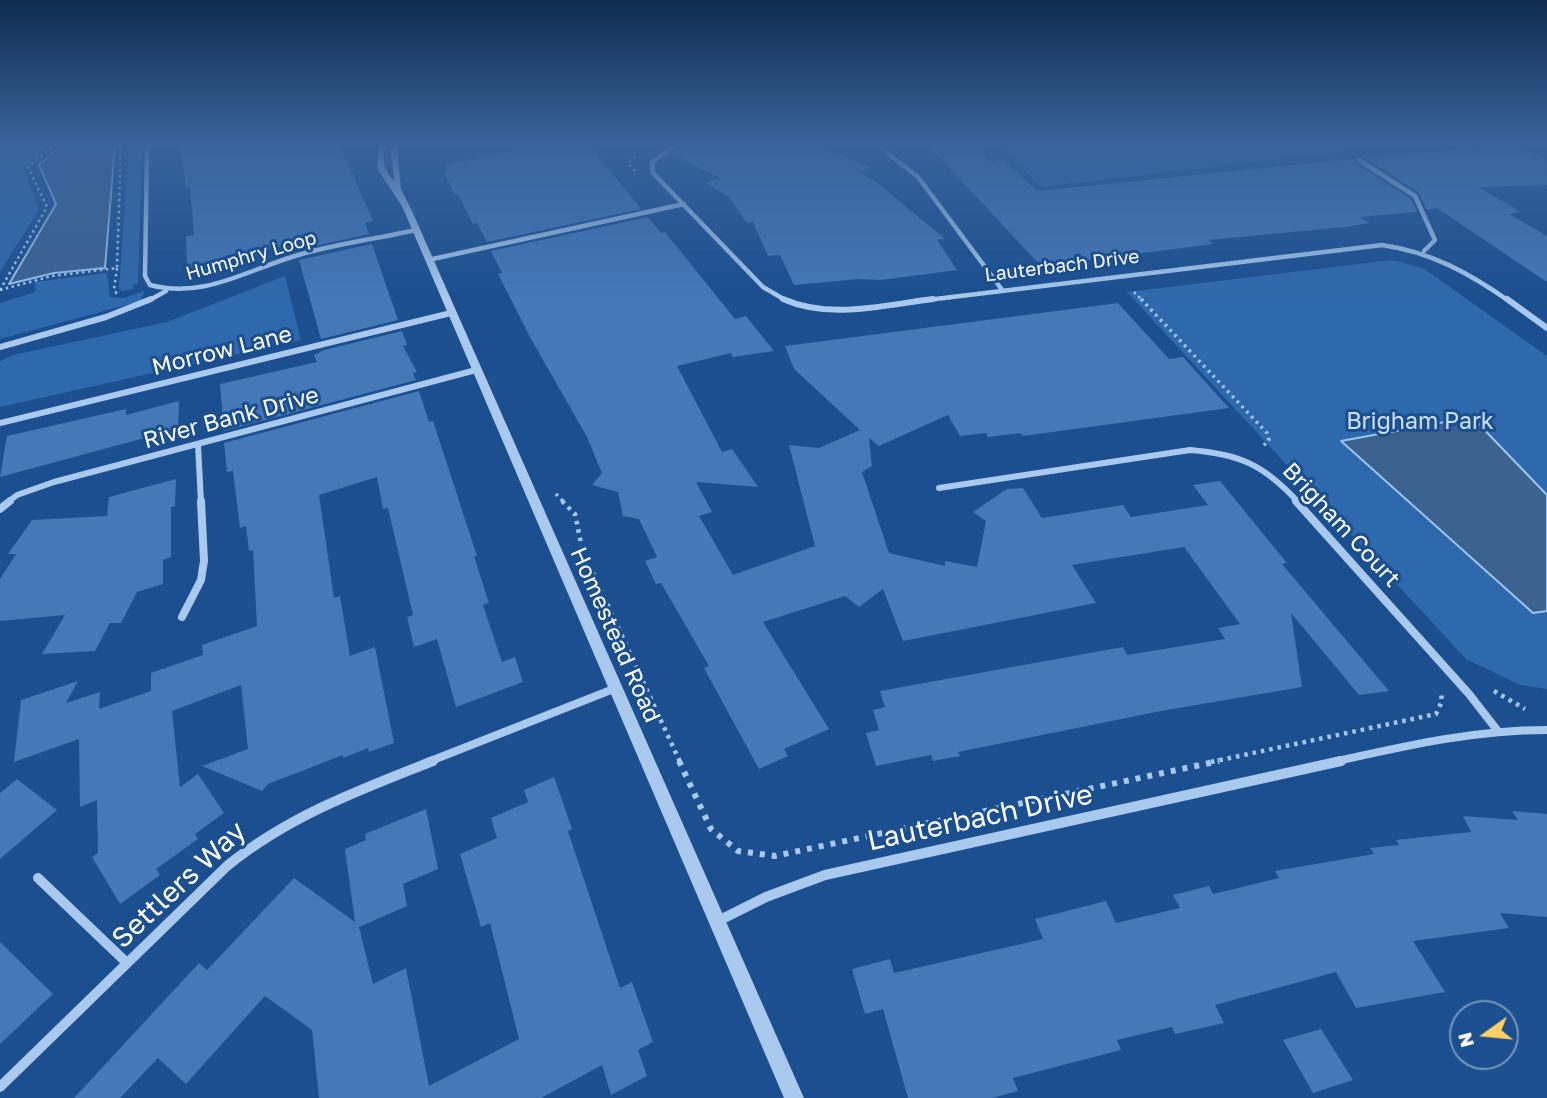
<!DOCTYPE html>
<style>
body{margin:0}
#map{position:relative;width:1547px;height:1098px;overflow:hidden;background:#1b4f8f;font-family:"Golos Text",sans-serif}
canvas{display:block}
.north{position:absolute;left:1449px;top:1000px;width:70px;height:70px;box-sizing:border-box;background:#1b4f8f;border:2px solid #7695bc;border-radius:50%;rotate:255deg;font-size:19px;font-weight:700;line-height:28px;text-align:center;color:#fff}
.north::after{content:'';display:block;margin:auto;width:24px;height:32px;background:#ffd166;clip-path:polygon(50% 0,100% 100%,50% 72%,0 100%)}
</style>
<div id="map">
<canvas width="1547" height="1098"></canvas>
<div class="north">N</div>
</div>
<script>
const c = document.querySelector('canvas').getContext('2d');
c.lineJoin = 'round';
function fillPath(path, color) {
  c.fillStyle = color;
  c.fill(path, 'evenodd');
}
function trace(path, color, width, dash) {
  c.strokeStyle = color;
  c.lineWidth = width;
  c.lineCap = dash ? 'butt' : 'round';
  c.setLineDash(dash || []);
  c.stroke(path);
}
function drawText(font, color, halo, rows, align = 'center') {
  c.font = font + ' "Golos Text",sans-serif';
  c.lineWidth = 6;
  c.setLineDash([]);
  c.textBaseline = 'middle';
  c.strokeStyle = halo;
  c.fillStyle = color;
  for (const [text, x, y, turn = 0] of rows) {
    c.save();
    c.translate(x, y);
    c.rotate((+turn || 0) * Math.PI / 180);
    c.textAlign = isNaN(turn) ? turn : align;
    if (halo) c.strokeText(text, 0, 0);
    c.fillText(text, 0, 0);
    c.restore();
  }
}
const green = new Path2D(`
 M0,145H49L23,168L39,209L0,272Z
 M129,145H145L142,148L138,284L133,285L134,289L122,291L119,289Z
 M1001,145H1337L1345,151L1041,187Z
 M1392,260L1423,268L1547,356V689L1520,685L1466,659L1127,292Z
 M107,273L110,297L124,298L144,291L141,301L0,339V303L36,292L35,282Z
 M285,276L301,340L0,407V361L13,355L167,322Z`);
const water = new Path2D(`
 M62,145H115L105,268L54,273L9,284L56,204L39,165Z
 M1472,417L1547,495V611L1533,613L1341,441Z`);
const building = new Path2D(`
 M180,145H340L373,221L365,223L369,234L297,250L295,244L219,259V263L187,270L186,236L194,235L190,187L186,188Z
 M541,145H589L641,209L487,242L477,223L473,224L458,194L455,195L444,172L448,171L445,165Z
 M681,145H775L785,150L810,145L872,167L858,172L875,181L945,239L937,240L957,270L881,280L858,279L794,285L780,255L768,256L753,222L747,223L729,197L706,183L720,178L671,154Z
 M928,145H972L991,162L1004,160L1037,191L1354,159L1356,164L1411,199L1417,212L1360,217L1369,223L1345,227L1208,240L1213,244L1041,266Z
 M1518,145L1547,161V185L1478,187L1521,212L1509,214L1547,236V282L1437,208L1427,210L1418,192L1365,158Z
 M648,217L661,233L665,232L735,319L746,316L774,351L733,357L731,353L677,366L722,452L732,449L758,487L696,482L712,512L699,516L733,575L815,546L789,445L819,448L860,430L794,369L785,346L1118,303L1169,359L1183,357L1229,408L1023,436L1020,433L988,437L986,433L960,436L948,415L879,446L869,438L872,466L862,472L889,553L945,566V561L977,567L986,521L973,512L1007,489L1023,488L1042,518L1123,505L1131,517L1208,505L1193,485L1220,481L1287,563L1282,564L1389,691L1359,695L1291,613L1302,687L1161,711L958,752L960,756L933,761L931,755L876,766L866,733L879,730L873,710L885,707L880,691L1123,647L1127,655L1225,639L1218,628L1240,624L1184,547L1072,565L1096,603L903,641L883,589L859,607L845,596L763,622L829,729L784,749L788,756L759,769L704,668L709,666L661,583L656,584L645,561L657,557L639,519L623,516L618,492L592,485L602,473L587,437L531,339L498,274L502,273L491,251Z
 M372,244L398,320L321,339L299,260Z
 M402,331L407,345L403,346L417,372L413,373L416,380L224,431L220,384L317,362L314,355L324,350Z
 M419,391L429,422L433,421L477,556H474L489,603L483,605L502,662L515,657L523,682L456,707L437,639L414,647L407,617L413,615L388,508L383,509L377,477L319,495L334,598L340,596L350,656L375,647L394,743L369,752L368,748L343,758V755L268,784L262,791L202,766L248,749L241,685L172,711L180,787L198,774L224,813L195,834L198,839L156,869L160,875L120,904L92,857L98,853L97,800L80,807L79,739L14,762L21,700L78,681L66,703L100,692L99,709L151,691V673L203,655L202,645L257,626L253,550L249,551L246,526L240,528L233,471L227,472L224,443Z
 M179,401L178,429L0,477L7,436L126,409V415Z
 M176,479L175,506L171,507V557L163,560V584L137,592L121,623H110L95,651L42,654L65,615L0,621V579L16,554H8L32,520L107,516L109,497Z
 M554,777L572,829L568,831L620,988L632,982L653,1042L638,1050L647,1076L611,1095L602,1065L541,1098H319L312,1030L265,996L186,1084L158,1058L120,1098H74L199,963L207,970L294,878L355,922L345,849L366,840L365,834L426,809L438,869L403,884L407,906L359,927L373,984L406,968L429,1086L519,1039L490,923L481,927L460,854L497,838L491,818L528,802L524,790Z
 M17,779L57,810L0,859V793Z
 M1512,811L1547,814V917L1500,913L1509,928L1413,941L1445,992L1356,1008L1336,972L1215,1005L1224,1023L1175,1034L1172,1027L1117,1040L1121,1050L1013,1078L1018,1091L992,1098H908L883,1009L865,1014L852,969L890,959L894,973L1043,939L1035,919L1106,901L1116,923L1180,908L1173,895L1209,886L1213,894L1279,878L1275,871L1374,854L1370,848L1399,845L1396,840L1471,832L1463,816L1518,820Z
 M0,942L53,994L0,1044Z
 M1321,1029L1353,1080L1313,1093L1283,1040Z`);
const pathFar3 = new Path2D(`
 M635,171L628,163L636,155
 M117,268L114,289L117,294
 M0,290L52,276L117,268L121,145
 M0,290L47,207L28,167L54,145
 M1134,292L1143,301`);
const pathFar2 = new Path2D(`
 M1141,299L1267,433L1269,440L1263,446L1265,448
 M556,494L564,502`);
const pathFar1 = new Path2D(`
 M562,501L575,514L583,553
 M593,573L680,762
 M1494,691L1525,709
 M1211,762L1436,714L1442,701L1441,693`);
const path = new Path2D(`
 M679,761L711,829L738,851L775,856L1219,761`);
const minorFar3 = new Path2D(`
 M151,145L147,149L145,276L150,285C203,299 245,271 295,256C334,244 376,239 416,230
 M676,145L652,162L653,173L763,287L787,301
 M887,153L918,177L1003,291
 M1359,160L1415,196L1435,240L1424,251
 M428,260L684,204
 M148,301L166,291
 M919,301L1382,245C1431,252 1469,273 1509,301`);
const minorFar2 = new Path2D(`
 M783,299C830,320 884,305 933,299
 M1507,299L1547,328
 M0,347L106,317L151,299
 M0,423L451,313
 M198,445L201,502
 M939,488L1190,450C1240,454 1264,465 1298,502
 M8,502L17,495L54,482L476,370`);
const minorFar1 = new Path2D(`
 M1296,501L1469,694L1497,730
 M0,509L10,501
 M182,617L201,580L204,561L201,501
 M428,762L616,688
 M1333,762C1405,746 1473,730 1547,730`);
const minor = new Path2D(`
 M38,878L127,963
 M718,921L766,897L825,875L1341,761
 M0,1087L227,866C289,816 359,790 433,761`);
const tertiary = new Path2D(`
 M389,145L385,148C382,162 384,170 394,181L391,149L396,145H404L397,150L401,189L412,211L804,1098H784L402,206L377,168L379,147L381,145Z`);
const farStreetnames = [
 ["Humphry Loop",251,256,-16],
 ["Lauterbach Drive",1062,266,-7]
];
const streetNames = [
 ["Morrow Lane",222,351,-14],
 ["River Bank Drive",231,418,-15],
 ["Brigham Court",1341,525,47],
 ["Homestead Road",615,635,66]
];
const parkNames = [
 ["Brigham Park",1420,422]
];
const nearStreetnames = [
 ["Lauterbach Drive",980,818,-12],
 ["Settlers Way",179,885,-43]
];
fillPath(green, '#2e69ad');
fillPath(water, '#3c6290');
trace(water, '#9cc4f0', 2);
fillPath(building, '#4478b7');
trace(pathFar3, '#a9c9ee', 2.5, [2.5, 3.5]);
trace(pathFar2, '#a9c9ee', 3.5, [2.5, 4.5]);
trace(pathFar1, '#a9c9ee', 4.5, [3.5, 5]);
trace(path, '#a9c9ee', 6, [5, 7]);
trace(minorFar3, '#a9c9ee', 4.5);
trace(minorFar2, '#a9c9ee', 6);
trace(minorFar1, '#a9c9ee', 8);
trace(minor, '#a9c9ee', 10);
fillPath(tertiary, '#a9c9ee');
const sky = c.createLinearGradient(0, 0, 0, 299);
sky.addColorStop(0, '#0f2b4f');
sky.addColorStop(0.48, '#39639b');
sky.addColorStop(1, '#39639b00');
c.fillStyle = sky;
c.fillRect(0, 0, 1547, 299);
drawText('19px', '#fff', '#1b4f8f', farStreetnames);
drawText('23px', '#fff', '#1b4f8f', streetNames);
drawText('23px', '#cfe3fa', '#1b4f8f', parkNames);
drawText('28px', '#fff', '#1b4f8f', nearStreetnames);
</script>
